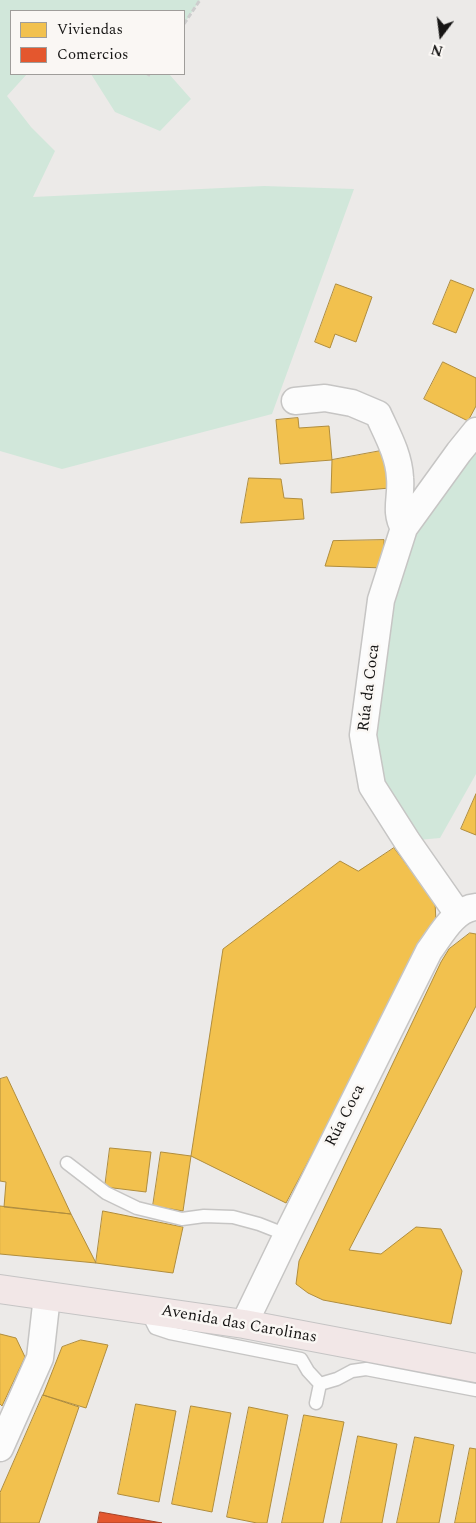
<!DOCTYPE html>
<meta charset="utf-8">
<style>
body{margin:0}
#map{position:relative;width:476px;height:1523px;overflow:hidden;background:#eceae8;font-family:Spectral,serif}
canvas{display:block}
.legend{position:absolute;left:10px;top:10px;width:175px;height:65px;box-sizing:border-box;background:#faf7f4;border:1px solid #9f9d9a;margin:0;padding:6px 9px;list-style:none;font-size:15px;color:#161514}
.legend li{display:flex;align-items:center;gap:10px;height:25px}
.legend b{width:25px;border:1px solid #9f9d9a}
.north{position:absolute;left:416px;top:10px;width:50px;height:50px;-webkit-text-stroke:4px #faf7f4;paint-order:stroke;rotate:195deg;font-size:14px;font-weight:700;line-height:20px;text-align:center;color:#161514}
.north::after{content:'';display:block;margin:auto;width:18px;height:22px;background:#161514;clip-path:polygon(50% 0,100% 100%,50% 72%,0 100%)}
</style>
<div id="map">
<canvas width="476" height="1523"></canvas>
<ul class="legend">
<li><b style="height:14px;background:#f2c14e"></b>Viviendas</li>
<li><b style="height:14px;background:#e4572e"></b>Comercios</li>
</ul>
<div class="north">N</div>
</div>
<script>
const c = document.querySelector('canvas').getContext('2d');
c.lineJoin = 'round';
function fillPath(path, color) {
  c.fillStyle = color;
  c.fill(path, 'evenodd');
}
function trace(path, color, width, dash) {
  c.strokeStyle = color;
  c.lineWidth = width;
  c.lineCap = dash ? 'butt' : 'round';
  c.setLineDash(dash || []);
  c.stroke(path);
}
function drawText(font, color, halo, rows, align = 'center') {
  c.font = font + ' Spectral,serif';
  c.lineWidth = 5;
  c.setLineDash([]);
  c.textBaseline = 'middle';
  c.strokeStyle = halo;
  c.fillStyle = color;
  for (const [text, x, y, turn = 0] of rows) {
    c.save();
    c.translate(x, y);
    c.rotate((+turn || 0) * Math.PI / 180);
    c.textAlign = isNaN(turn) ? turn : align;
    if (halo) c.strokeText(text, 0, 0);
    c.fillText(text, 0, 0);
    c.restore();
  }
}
const green = new Path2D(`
 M0,0H200L184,24V11H11V74H27L7,96L31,127L55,151L33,197L264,186L354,189L272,414L62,469L0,451Z
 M91,74H169L191,99L160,131L115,112Z
 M476,434V774L440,838L407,841L372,786L381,600L404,528Z`);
const homes = new Path2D(`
 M451,280L474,289L456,333L433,324Z
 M336,284L372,297L356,342L335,334L330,348L315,342Z
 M443,362L476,378V406L468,421L424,399Z
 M298,418L299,428L329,426L332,460L280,464L276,420Z
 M386,450L390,488L331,493L332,460Z
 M249,478L281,479L284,498L302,499L304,519L241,523Z
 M384,540V568L325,566L333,541Z
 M476,794V835L461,829Z
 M394,848L435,902L436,922L286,1203L191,1156L223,949L340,861L358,871Z
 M470,933L476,934V1006L349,1250L381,1254L416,1227L441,1229L462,1271L451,1324L323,1300L308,1293L296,1284L299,1261L441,962L449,949Z
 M7,1077L71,1214L4,1207L6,1182L0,1181V1079Z
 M110,1148L151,1152L146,1192L105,1187Z
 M161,1152L191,1156L183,1211L153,1206Z
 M0,1206L71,1214L96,1263L0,1254Z
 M103,1211L183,1227L173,1273L96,1263Z
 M0,1334L16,1338L25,1357L2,1406L0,1404Z
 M81,1340L108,1345L86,1408L43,1395L62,1347Z
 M43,1395L79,1407L39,1523H0V1493Z
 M136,1404L176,1411L159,1502L118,1494Z
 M191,1406L231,1413L212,1512L172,1504Z
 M249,1407L288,1415L267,1523H257L227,1517Z
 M304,1415L344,1422L323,1523H282Z
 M358,1436L397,1444L382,1523H341Z
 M415,1437L454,1445L439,1523H397Z
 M470,1448L476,1449V1523H455Z`);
const shops = new Path2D(`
 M100,1512L162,1523H98Z`);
const path = new Path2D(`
 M184,24L200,0
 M148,76L149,74`);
const service = new Path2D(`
 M67,1163L106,1193L137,1208L182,1219L204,1216L233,1217L259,1224L287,1235
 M146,1310L155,1328L170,1333L301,1359L308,1371L320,1384L337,1379L352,1371L366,1369L476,1390
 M316,1403L320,1384`);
const minor = new Path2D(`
 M295,401L325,398L352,403L378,414C387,434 399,455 400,478C402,496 394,512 404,528
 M458,914L407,841L372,786L363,735L381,600L404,528L459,452L476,431
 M244,1324L287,1235L429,951C441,935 454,909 476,907
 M0,1448L40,1358L47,1296`);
const primary = new Path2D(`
 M0,1289L244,1324L476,1368`);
const streetNames = [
 ["Rúa da Coca",370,688,-83],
 ["Rúa Coca",346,1116,-63],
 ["Avenida das Carolinas",239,1325,10]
];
fillPath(green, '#d1e7da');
fillPath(homes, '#f2c14e');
trace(homes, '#b08d3d', 1);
fillPath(shops, '#e4572e');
trace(shops, '#a64326', 1);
trace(service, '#c6c5c4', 15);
trace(minor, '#c6c5c4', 29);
trace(primary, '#c5c4c4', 30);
trace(path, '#cdcdcd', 3, [5, 2.5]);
trace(service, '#fcfcfc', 12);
trace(minor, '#fcfcfc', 26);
trace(primary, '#f2e7e7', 28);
drawText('16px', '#161514', '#faf7f4', streetNames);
</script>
